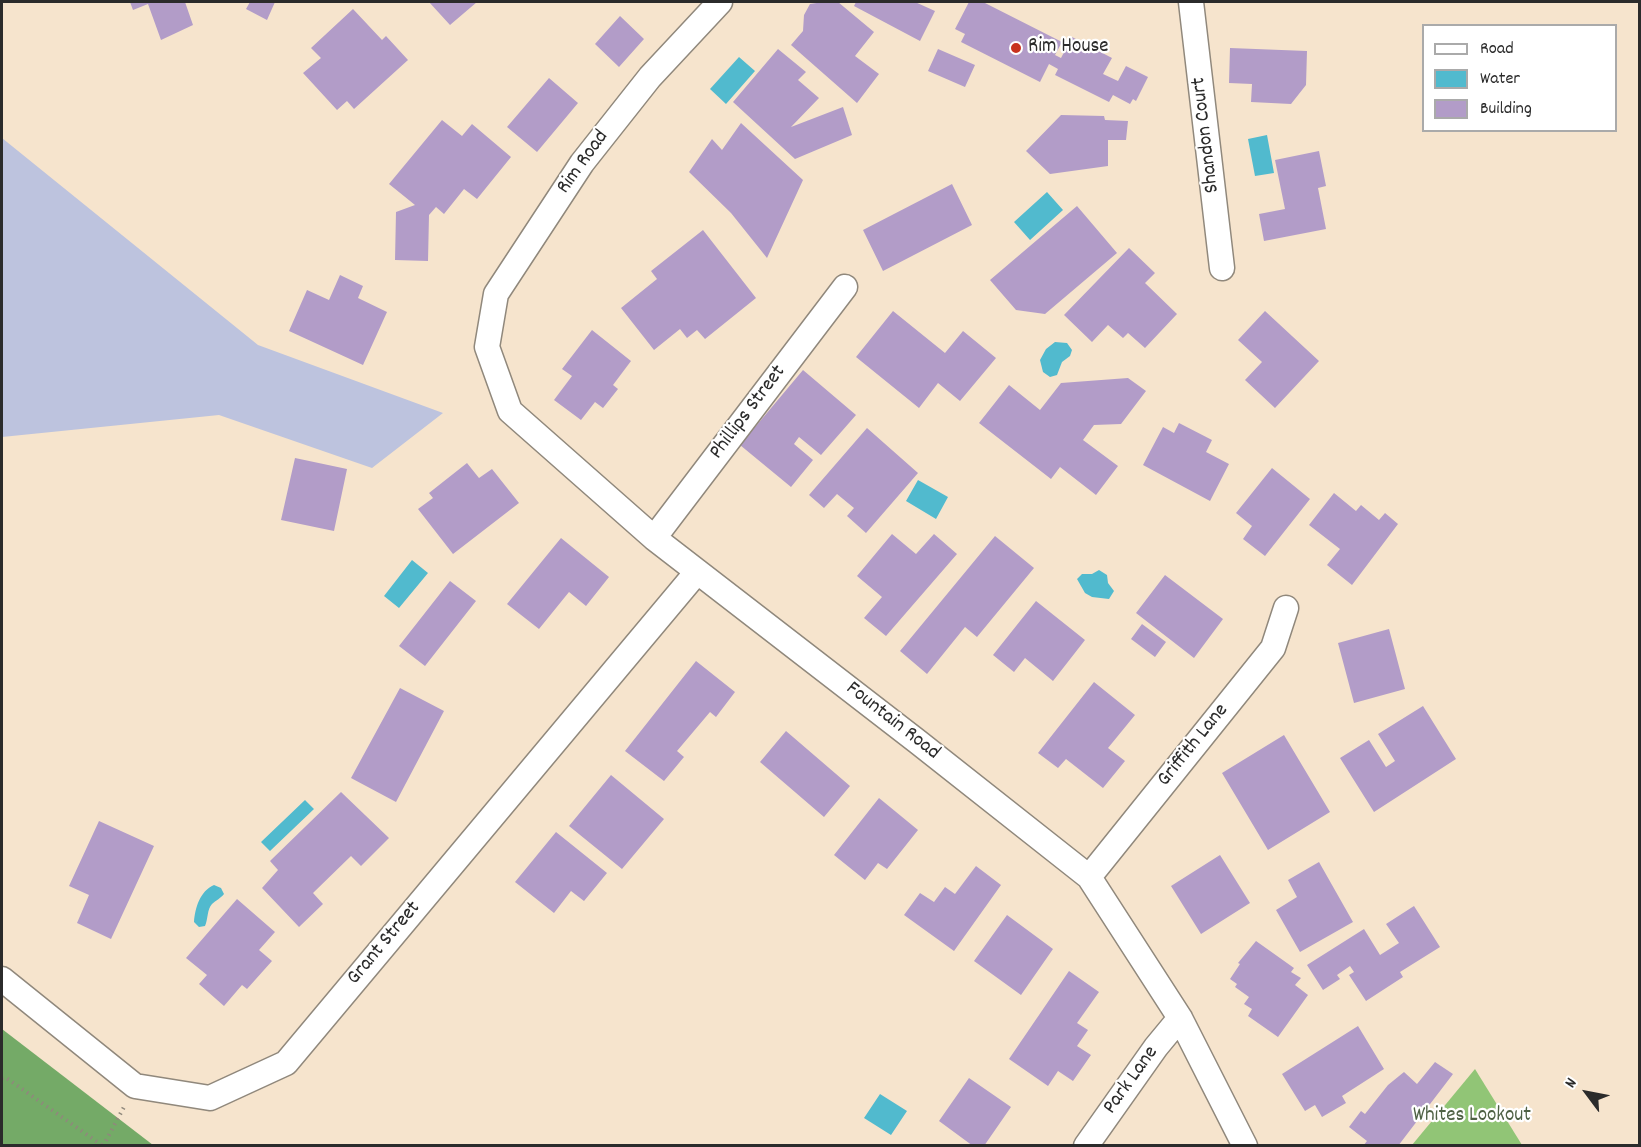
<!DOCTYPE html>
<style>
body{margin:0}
#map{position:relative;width:1641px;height:1147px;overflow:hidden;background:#f6e4cd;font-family:Dekko,sans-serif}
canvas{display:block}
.frame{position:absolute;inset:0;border:3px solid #2b2b2b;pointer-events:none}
.legend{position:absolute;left:1422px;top:24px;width:195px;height:108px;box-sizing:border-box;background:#fff;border:2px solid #aaa;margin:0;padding:8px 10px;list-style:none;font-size:18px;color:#2b2b2b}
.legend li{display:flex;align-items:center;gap:12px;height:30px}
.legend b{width:30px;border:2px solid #aaa}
.north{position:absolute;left:1557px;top:1063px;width:60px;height:60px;-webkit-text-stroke:4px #fff;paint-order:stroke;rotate:302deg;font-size:16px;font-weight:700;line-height:24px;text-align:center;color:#2b2b2b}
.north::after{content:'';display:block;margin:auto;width:21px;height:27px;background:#2b2b2b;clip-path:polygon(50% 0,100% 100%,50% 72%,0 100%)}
</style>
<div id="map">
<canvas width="1641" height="1147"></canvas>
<div class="frame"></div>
<ul class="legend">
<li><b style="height:8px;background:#fff"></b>Road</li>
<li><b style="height:16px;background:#51bace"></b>Water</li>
<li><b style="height:16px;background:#b29cc8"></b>Building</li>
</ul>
<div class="north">N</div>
</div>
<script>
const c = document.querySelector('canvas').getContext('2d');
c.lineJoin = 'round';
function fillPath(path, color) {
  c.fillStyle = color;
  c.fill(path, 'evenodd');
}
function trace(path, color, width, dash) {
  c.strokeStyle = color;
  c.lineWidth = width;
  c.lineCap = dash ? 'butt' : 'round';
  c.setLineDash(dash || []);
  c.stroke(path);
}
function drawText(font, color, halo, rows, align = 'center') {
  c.font = font + ' Dekko,sans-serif';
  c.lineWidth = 4.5;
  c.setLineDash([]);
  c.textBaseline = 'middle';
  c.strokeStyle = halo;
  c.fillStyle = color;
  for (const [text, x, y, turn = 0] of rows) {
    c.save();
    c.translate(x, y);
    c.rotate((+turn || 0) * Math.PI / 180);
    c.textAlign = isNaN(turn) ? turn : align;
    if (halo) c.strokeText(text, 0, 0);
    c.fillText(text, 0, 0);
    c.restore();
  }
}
const industrial = new Path2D(`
 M2,138L258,345L443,413L372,468L219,415L2,437Z`);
const green = new Path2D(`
 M1475,1069L1522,1145H1412Z`);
const forest = new Path2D(`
 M2,1029L153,1145H2Z`);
const water = new Path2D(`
 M739,57L755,71L726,104L710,89Z
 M1267,135L1274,173L1255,176L1248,139Z
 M1047,192L1063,210L1030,240L1014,222Z
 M1055,342L1067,343L1072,350L1070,356L1062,362L1057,375L1050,377L1043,372L1040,360L1046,349Z
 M918,480L948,497L936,519L906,501Z
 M412,560L428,573L399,608L384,596Z
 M1099,570L1107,575L1108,583L1114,591L1109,599L1092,597L1085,593L1077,579L1082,574H1092Z
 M305,800L314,809L270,851L261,842Z
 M214,885L221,888L224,894C220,899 216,900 212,904C207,909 208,920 205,926L199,927L194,922C195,908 200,891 214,885Z
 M880,1094L907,1111L891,1135L864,1118Z`);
const building = new Path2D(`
 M130,2H185L193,25L161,40L148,4L133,10Z
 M250,2H275L267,20L246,9Z
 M429,2H477L450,25Z
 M823,2H838L874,32L855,56L879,74L857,103L791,45L803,31L804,15L810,4Z
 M856,2H915L935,11L920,41L854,6Z
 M969,2H983L1062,42L1055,55L1061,58L1072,37L1112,58L1103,74L1118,81L1126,66L1148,77L1136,101L1133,99L1130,104L1113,95L1109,102L1055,75L1058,69L1049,64L1040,82L961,42L965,34L955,29Z
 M353,9L382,40L386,36L408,60L354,109L347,101L337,110L303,73L321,58L311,48Z
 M620,16L644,39L619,67L595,44Z
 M1230,48L1307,51L1306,85L1291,104L1251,102L1252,84L1229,83Z
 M778,49L806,72L798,80L819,98L791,127L843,107L852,135L795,159L733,102Z
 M938,49L975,65L965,87L928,71Z
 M549,78L578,103L537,152L507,127Z
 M1061,115L1104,116L1105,120L1128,121L1126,140H1108V166L1050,174L1026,151Z
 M442,120L462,136L472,124L511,157L477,199L464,189L444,214L436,207L429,215L428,261L395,260L396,212L415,205L389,184Z
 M741,123L803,180L767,258L731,213L689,172L712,139L722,150Z
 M1319,151L1326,186L1318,188L1326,229L1264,241L1259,214L1285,209L1275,160Z
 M952,184L972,225L883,271L863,230Z
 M1077,206L1117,253L1045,314L1016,310L990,280Z
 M703,230L756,298L705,339L697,330L687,338L680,329L654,350L621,308L657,279L651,271Z
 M1129,248L1155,273L1145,283L1177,314L1145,348L1128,333L1123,338L1108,325L1092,342L1064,315Z
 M340,275L363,286L358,298L387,312L363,365L289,331L307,290L329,300Z
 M893,311L945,353L963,331L996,358L960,401L938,383L919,408L856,357Z
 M1265,311L1319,361L1275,408L1245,380L1262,362L1238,340Z
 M592,330L631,361L613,385L618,389L603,408L595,402L581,420L554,400L572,376L562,369Z
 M803,370L856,415L821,455L799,437L794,444L813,460L791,487L740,445Z
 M1128,378L1146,391L1121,424L1094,425L1083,440L1118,466L1096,495L1060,467L1051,479L979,423L1009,385L1040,410L1061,383Z
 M1179,423L1212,440L1206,452L1229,464L1210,501L1143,465L1163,427L1174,433Z
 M867,428L918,473L866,533L847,516L854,508L837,494L824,508L809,495Z
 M295,458L347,469L334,531L281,520Z
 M467,463L479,478L492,469L519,503L453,554L418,509L433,498L429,493Z
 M1272,468L1310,499L1265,556L1243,539L1252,526L1236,513Z
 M1334,493L1356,511L1361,505L1379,520L1385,513L1398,524L1352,585L1327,565L1340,549L1309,525Z
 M892,534L916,554L934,534L957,554L886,636L864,618L882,597L857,576Z
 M995,536L1034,568L977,637L965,627L927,674L900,651Z
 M561,538L609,577L586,606L569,592L539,629L507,604Z
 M1165,575L1223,619L1194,658L1136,613Z
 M450,581L476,601L425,666L399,646Z
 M1036,601L1085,640L1053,681L1025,658L1014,672L993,655Z
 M1142,624L1166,642L1155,657L1131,639Z
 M1389,629L1405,689L1354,703L1338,643Z
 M696,661L735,692L716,717L710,712L677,751L684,757L664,781L625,751Z
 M1094,682L1135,715L1108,748L1125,761L1103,788L1066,759L1058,768L1038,753Z
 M400,688L444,711L396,802L351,778Z
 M1423,706L1456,759L1374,812L1340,758L1369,740L1386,767L1395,761L1378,734Z
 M786,731L850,786L824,817L760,762Z
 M1284,735L1330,812L1268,850L1222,773Z
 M611,775L664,819L622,869L569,826Z
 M341,792L389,838L361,866L351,856L313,893L323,904L299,927L262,888L278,870L270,861Z
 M879,798L918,830L887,869L878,863L865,880L834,855Z
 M99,821L154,846L111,939L77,923L89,895L69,886Z
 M556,832L607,873L584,901L571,891L554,913L515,882Z
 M1220,855L1250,903L1201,934L1171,886Z
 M1319,862L1353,922L1300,952L1276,910L1297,897L1288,880Z
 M976,866L1001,885L954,951L904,915L920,893L934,902L945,887L955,894Z
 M237,899L275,932L259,950L272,961L247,989L242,985L224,1006L199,984L207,975L186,958Z
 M1414,906L1440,947L1400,972L1403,977L1366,1001L1349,975L1354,972L1350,966L1337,975L1340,979L1323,990L1307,965L1364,929L1380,955L1399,943L1386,924Z
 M1007,915L1053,949L1021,995L974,961Z
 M1256,941L1294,968L1291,972L1301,978L1295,985L1308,995L1278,1037L1248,1016L1252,1009L1244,1004L1249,997L1235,987L1237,984L1230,979L1240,964L1238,963Z
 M1069,971L1099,992L1077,1023L1088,1030L1077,1046L1091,1055L1073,1081L1058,1071L1048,1086L1009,1059Z
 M1358,1026L1384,1069L1342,1096L1346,1103L1322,1117L1315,1105L1305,1111L1282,1074Z
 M1435,1062L1453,1074L1398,1146H1363L1367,1141L1349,1127L1361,1111L1365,1114L1388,1085L1404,1072L1417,1084Z
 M969,1078L1011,1107L984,1146H973L939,1121Z`);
const path = new Path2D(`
 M2,1078L5,1077L103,1146
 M103,1146L124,1107`);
const minor = new Path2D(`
 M720,2L650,77L582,163L496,294L487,347L510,411L654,538L918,742L1089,877L1180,1018L1245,1146
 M1191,2L1222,268
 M654,538L845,287
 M1089,877L1273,648L1286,608
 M2,979L135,1086L210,1098L286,1063L697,572
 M1086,1146L1156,1047L1180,1018`);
const markers = [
 [1016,48,6,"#c8321e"]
];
const poiNames = [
 ["Rim House",1028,48]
];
const streetNames = [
 ["Shandon Court",1207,135,-97],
 ["Rim Road",584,163,-54],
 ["Phillips Street",749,413,-53],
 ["Fountain Road",892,722,38],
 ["Griffith Lane",1194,746,-51],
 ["Grant Street",385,944,-50],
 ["Park Lane",1132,1081,-54]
];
const parkNames = [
 ["Whites Lookout",1472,1117]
];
fillPath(industrial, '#bdc3de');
fillPath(green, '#91c576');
fillPath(forest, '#74aa67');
fillPath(water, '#51bace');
fillPath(building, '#b29cc8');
trace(minor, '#90887c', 27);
trace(path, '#90887c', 4, [1.5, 4.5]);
trace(minor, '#fff', 24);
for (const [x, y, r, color] of markers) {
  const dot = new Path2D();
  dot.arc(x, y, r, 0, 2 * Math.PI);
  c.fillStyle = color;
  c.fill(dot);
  trace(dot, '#fff', 2);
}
drawText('21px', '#2b2b2b', '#fff', poiNames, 'left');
drawText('21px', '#2b2b2b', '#fff', streetNames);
drawText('21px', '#4f6145', '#fff', parkNames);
</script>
